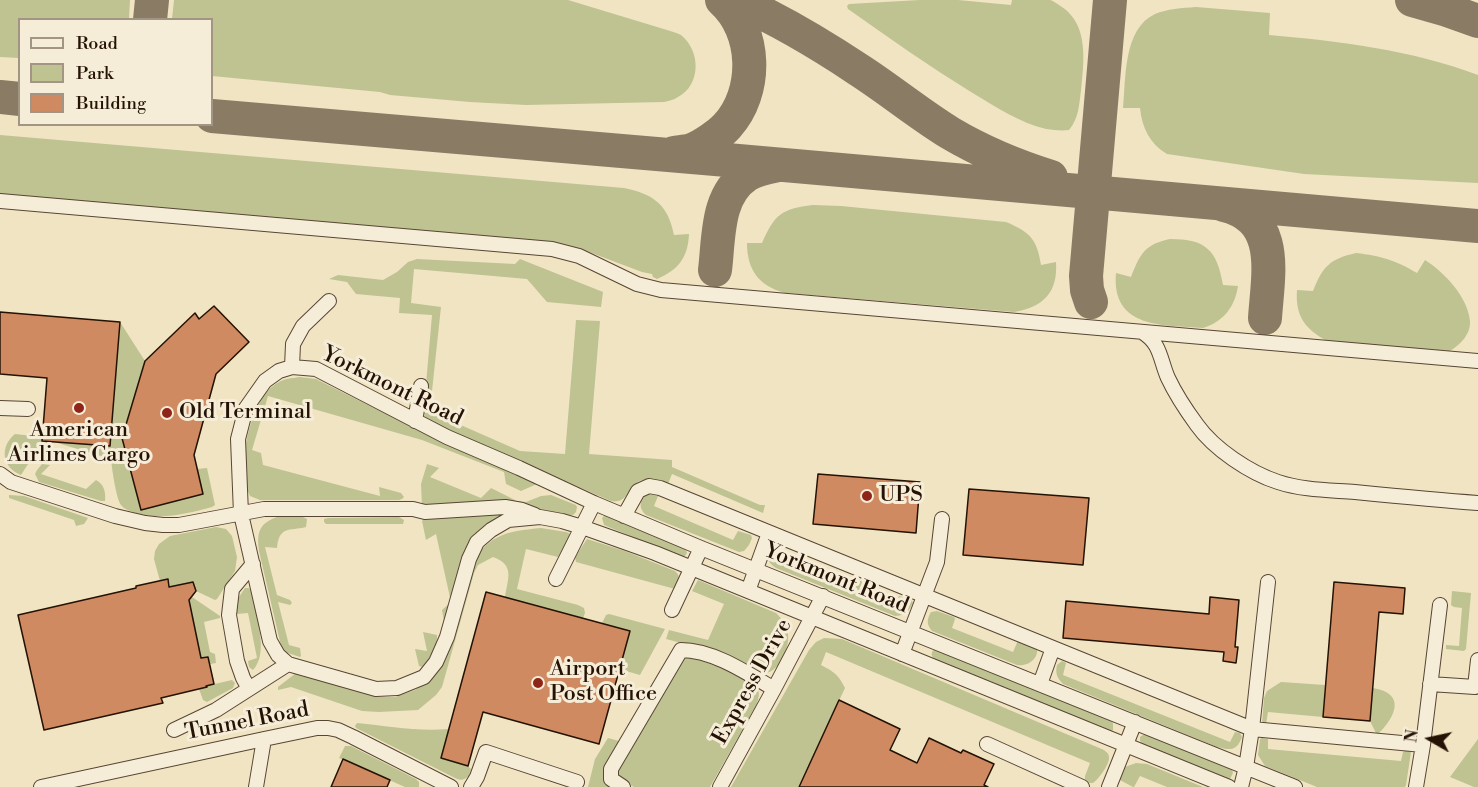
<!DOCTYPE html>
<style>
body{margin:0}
#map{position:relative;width:1478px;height:787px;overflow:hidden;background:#f1e4c3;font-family:"Libre Bodoni",serif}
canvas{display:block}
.legend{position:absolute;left:18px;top:18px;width:195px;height:108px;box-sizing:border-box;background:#f6edd8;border:2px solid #a29583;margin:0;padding:8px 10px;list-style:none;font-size:18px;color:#241204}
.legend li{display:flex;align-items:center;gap:12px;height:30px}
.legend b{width:30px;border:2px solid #a29583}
.north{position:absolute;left:1400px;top:709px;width:60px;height:60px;-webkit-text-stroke:4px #f6edd8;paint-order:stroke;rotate:279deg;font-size:16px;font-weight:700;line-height:24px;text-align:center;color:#241204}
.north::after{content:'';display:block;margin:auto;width:21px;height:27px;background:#241204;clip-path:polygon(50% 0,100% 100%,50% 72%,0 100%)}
</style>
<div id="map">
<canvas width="1478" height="787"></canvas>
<ul class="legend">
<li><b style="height:8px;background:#f6edd8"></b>Road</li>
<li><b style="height:16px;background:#bec391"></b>Park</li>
<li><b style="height:16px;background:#cf8a61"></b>Building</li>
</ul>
<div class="north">N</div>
</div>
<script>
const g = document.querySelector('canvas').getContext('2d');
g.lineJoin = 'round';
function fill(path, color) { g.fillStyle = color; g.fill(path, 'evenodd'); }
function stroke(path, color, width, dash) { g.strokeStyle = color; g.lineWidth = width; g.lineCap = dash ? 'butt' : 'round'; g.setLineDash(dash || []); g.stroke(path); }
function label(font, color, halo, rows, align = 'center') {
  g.font = font + ' "Libre Bodoni",serif'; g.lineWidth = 6; g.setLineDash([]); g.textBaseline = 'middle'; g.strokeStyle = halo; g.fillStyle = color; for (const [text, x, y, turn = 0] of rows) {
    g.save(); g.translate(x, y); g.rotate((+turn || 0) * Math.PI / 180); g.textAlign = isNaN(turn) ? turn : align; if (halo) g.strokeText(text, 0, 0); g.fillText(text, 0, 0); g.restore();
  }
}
const green = new Path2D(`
 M0,0H130L129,19L20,20L19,58L0,57Z
 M174,0H568L667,30C671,31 677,33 681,35C701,51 701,85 678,97C674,100 668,101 664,102L526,105L470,102L390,95L380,92L212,76V20L172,19Z
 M920,0H958L1011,5L1012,0C1022,0 1041,0 1050,0C1054,1 1059,5 1062,7C1089,25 1084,63 1081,90C1079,105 1079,118 1069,130C1061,131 1054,130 1046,129C1020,123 994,106 971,92C929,66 889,38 848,9L847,6L849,4Z
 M1196,7L1270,13L1269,35C1340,41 1411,50 1478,75V183L1304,174L1167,154C1150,144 1142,128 1140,108H1123C1126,78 1123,29 1155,14C1167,9 1182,8 1196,7Z
 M0,135L624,188C654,194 668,205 674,235L689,234C688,258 678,270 657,279L653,277L652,274L642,272L581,249L567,245L505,238L0,194Z
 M813,205L841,206L1006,222C1030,232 1037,239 1041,265L1056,262C1058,293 1043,307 1014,312L785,293C759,286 747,270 747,243H762C775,214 781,209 813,205Z
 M1170,239C1206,239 1217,250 1223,285L1238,286C1235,307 1223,322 1203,328C1164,325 1111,329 1116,273L1131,277C1140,254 1145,244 1170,239Z
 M1356,253C1381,256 1395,260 1417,273L1425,260C1444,272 1468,297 1470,321C1471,334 1460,345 1450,351L1327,341C1305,329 1295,316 1297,290L1313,291C1323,266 1330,259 1356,253Z
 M417,259L515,264L520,259L603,292L601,307L547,302L527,279L414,269L411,303L441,307L432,391L425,396L432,315L399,313L400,298L356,294L347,282L329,279L338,275L383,280L397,272L408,262Z
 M576,320L600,321L589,454L672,460V467L760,505H765L763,513L672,474L668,484C623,466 636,506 611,501L502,454L425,419L424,413L431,412L520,451L565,454Z
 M120,322L145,361L122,438L141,510L202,494L197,469L207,468L215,505L212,507C186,514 159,521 133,512C128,510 124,509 121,505C116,498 112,469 111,459L51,441L110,446Z
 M300,377L316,379L450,446L537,482V484L521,491L506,484L504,472L422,440L268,396L252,450L261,453L263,465L380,496L379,487L401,493L404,497L402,499L399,500H260L250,496C247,489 243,482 243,474C243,446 253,393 281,381C287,378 294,378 300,377Z
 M15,434L42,437V440L47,441L50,452C31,453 31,461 21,475C1,467 0,446 15,434Z
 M42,464L50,465L41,474L86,489L96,480C104,484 106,492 105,501H101L39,482L35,474L37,470Z
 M427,464L439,468L430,477L481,498L491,488L517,501L526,502L541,496L551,495L576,505L577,507L576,512L573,515H569L529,507L422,506L421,484Z
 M651,492L658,494V496L654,506L733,540L738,531L751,535L752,538L749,545L744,551L739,552L646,515C637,507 640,497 651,492Z
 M9,495L24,496L88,518L84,524L76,526L74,520L9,498Z
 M505,513L506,514L487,525L446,622L444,621L442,610L451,602L436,534L426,540L422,521L425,518Z
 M605,515H608L685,547L687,553L685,556L681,557L604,525L602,518Z
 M277,517H303L307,519L306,527C289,531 279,526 277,548L265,547L277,595L290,600L292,603L290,605L278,602L289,645L300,648L301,656L300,657L285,652L281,646L259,551C257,533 258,524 277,517Z
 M399,517L404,520L403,524H326L324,522V519L328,518Z
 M216,527L226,529L232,536L237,557L235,571L217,599L215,600L196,591L193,582L169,587L167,579L160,581L154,559L155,551L159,544L170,536Z
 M541,528L566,532L569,533L570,536L558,557L526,549L517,589L578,605L584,608L585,613L583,618L505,597C508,578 515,565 493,557L478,565L474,573L442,687L436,695L418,710L379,712L362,711L291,687L278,690V687L296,673L378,697H395L415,690L428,681L443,663L474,558C494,533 510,531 541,528Z
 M587,539L625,551L675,571C682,577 678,582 675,589L576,562L575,557Z
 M769,553L831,578L861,581L863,583L860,592L894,606L899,596L911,599L913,603C909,611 905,616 895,616L776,568C770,564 767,561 769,553Z
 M698,580L776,613C781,618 785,622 787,629C792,646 780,673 762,674L712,651L666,639L669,630L708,640L724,604L692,591Z
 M245,588H249L251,591C255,613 270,652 253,670L249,667L248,661L257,658L248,613L237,614V600Z
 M1452,591L1471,593L1466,649L1464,651L1446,649V645L1459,646L1462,608L1454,607L1451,605Z
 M192,597L220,616V618L204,622L210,652L215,654L216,663L210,664L208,657L201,658L189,601Z
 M937,611L954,617L955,619L952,628L1013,652L1019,638L1036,645C1041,657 1029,667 1017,665L932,631C926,624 927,619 931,612Z
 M609,614L665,629L640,675L619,669L630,631L602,623L606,615Z
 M423,632L437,635C438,647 430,658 422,667L419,666L415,649L427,651Z
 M824,638L842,639L1104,750C1107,753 1109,753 1109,758C1109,765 1098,780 1093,783H1088L1085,780V776L1090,763L826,652L821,665C834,672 838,674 845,688L798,787H731L809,650L816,642Z
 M935,649L1110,720L1113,723V730L1110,732L935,660C931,656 930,652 935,649Z
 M686,654C703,660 752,673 758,690C760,695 758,699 757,704L710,787H634L618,778V770Z
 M1062,661L1066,663L1063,675L1230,742L1235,732L1240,733L1242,737C1237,750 1232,751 1217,747L1063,684C1057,678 1055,673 1057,665Z
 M232,680L235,683L233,688L207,702L203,700L199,689L206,687V686Z
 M1281,682L1325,685L1323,717L1268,712L1266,724H1262L1264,698L1267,691Z
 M1373,688C1406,693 1396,717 1378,734L1376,733L1370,721Z
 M357,723C388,726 418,732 449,729L441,758L468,766L471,769L469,776C464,780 461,781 455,778L356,728L355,726Z
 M1143,735H1147L1232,770L1233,773L1230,779H1227L1143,744L1140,741V737Z
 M608,738L619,741C614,750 599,769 606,780C607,783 611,785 613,787H588L595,759Z
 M1262,738L1268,739V749L1401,761L1403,752L1405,750L1411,752L1406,785L1405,787H1317L1265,766L1258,755L1260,739Z
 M1478,739V787H1474L1450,777Z
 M345,746H351L416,779L419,782V787H405L339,758Z
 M1136,763L1147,764L1203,787H1167L1140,776L1134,787H1133L1118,779L1125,767Z`);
const taxiway = new Path2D(`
 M735,0C778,19 820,44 859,70C890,90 919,114 950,133C982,152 1016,166 1051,177
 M1412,0L1447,10L1478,21
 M150,20L152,0
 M0,97L20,99
 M212,116L727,160L1478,226
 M674,153C680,152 686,152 692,150C702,146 720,134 727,126C758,92 757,31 722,0
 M1224,205C1281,219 1268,273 1265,318
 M715,270C719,238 716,195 747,175C756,169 768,167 778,165
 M1091,302L1087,290L1086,276L1110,0`);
const building = new Path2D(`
 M214,306L249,342L216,374L194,455L203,494L141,510L122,438L145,361L195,313L199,319Z
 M0,312L120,322L110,446L42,441L47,378L0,374Z
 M818,474L920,482L916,533L813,524Z
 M969,489L1089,498L1083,565L963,555Z
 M168,579L169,587L193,582L196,591L189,600L201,658L208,657L214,684L206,686L207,687L161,698L163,703L44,730L18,615L136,588V586Z
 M1334,582L1405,588L1403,614L1379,612L1370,721L1323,717Z
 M486,592L630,631L599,744L483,712L468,766L441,758Z
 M1210,597L1239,600L1235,647H1238L1236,663L1223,661L1224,652L1063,638L1066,601L1209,614Z
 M839,700L900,729L890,750L917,763L929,738L961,753L963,750L994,764L984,785L988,787H799Z
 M343,759L390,780L387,787H331Z`);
const minor = new Path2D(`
 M0,201L552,249L579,256L637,284L661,290L1478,361
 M1142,332C1161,343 1160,360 1168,378C1176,395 1186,410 1197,425C1214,449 1250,473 1278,482C1302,490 1330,490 1355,492C1396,496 1437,500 1478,503
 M292,367L293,344L303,326L329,301
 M0,408L28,409
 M415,421L421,386
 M0,474L11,482L115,516L145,523L163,525H179L264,509H413L425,512L505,507L522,510L535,515
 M624,516L638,491L649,486L660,488L1252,729L1423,745L1416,787
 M556,579L594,503
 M748,591L769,533
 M672,610L701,548
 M902,654L937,562L942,519
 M1040,684L1053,648
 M1430,684L1475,687L1478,660
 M249,689L243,678L237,661L229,615L232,589L253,564
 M174,730L216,710L288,664
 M987,744L1082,787
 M1423,745L1440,605
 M41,787L264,739L317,728H328L338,730L353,737L451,787
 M256,787L264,739
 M471,787L477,777L486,752L577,782
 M623,787L611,779V769L681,650C713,650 747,673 774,689
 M720,787L774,689L823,596
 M1109,787L1135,722
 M1229,787L655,553L582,527L562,521L540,517L508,520L491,530L477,542L469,559L447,637L436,662L424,677L397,688L376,689L288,664L278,655L270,641L241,514L238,439L246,408L265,381L279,371L292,367L316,369L447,437L519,468L594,503L701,548L1295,787
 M1241,787L1246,767L1252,729L1268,582`);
const markers = [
 [79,408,6,"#8f2418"],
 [167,413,6,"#8f2418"],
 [867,496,6,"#8f2418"],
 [538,683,6,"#8f2418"]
];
const streetNames = [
 ["Yorkmont Road",392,387,26],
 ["Yorkmont Road",836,579,22],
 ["Express Drive",753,682,-61],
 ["Tunnel Road",247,722,-11]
];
const poiNames = [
 ["Old Terminal",179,413],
 ["American",79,431,"center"],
 ["Airlines Cargo",79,456,"center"],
 ["UPS",879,496],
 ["Airport",550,670],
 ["Post Office",550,695]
];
fill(green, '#bec391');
stroke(taxiway, '#8a7b64', 34);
fill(building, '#cf8a61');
stroke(building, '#241204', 1.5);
stroke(minor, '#574634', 16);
stroke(minor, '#f6edd8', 14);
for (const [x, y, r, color] of markers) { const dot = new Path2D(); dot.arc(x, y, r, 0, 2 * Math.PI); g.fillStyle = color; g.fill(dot); stroke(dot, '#f6edd8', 2); }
label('22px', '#241204', '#f6edd8', streetNames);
label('22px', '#241204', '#f6edd8', poiNames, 'left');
</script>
